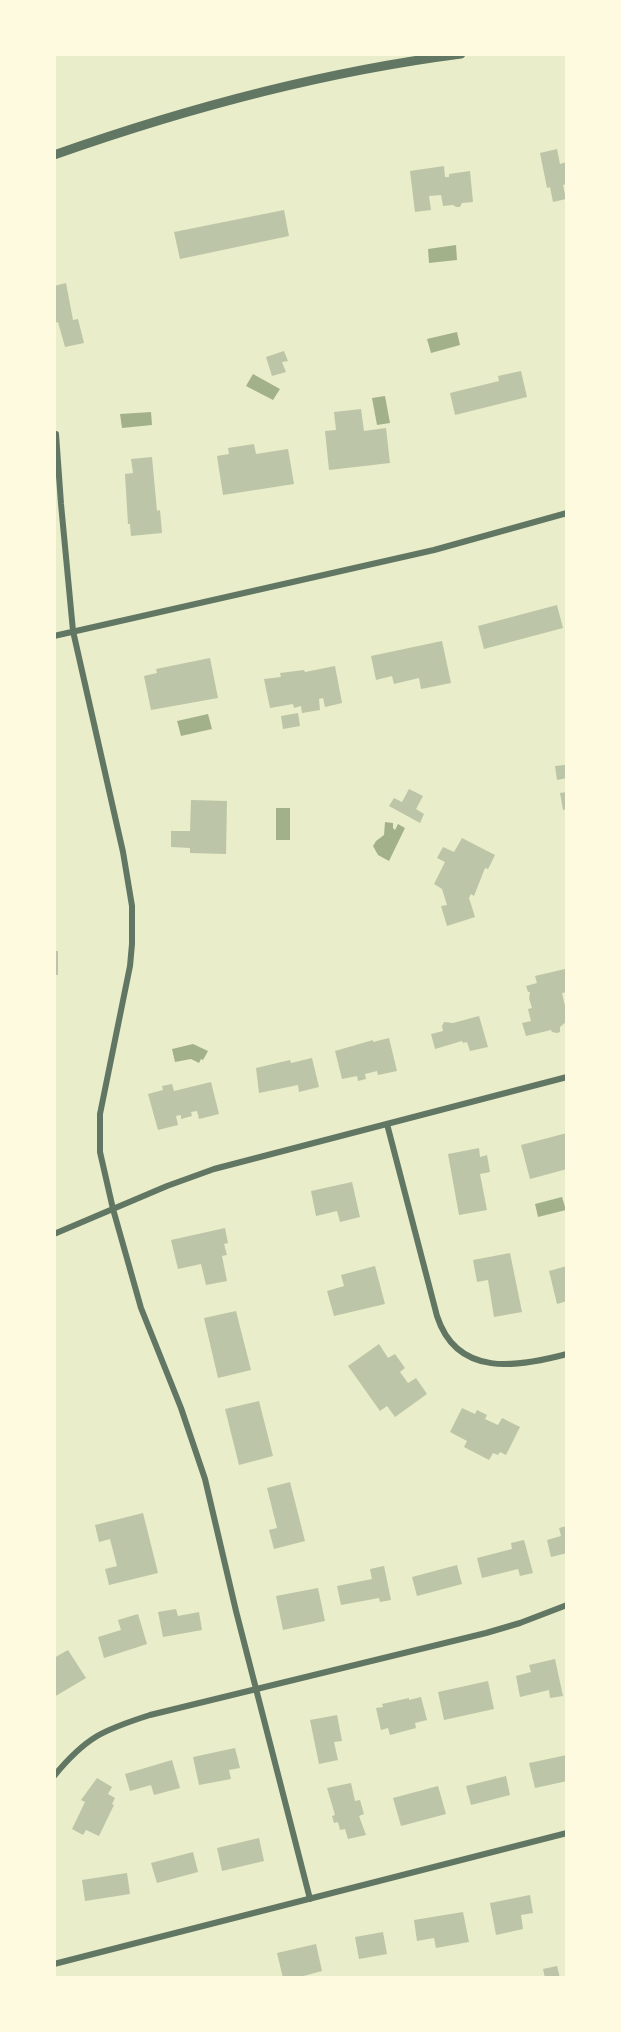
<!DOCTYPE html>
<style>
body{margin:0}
#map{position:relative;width:621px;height:2032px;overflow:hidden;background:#e9edc9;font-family:"Alegreya Sans",sans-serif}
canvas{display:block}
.frame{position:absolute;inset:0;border:56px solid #fefae0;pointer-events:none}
</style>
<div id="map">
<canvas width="621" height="2032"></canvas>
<div class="frame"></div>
</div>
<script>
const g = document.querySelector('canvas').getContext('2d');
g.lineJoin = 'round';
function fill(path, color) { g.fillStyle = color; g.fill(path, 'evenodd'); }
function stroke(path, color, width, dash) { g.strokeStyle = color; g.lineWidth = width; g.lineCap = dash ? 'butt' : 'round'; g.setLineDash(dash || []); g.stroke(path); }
const water = new Path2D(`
 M456,245L457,260L429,263L428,249Z
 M457,332L460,345L431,353L427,339Z
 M253,374L280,389L273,400L246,386Z
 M385,396L390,423L377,425L372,398Z
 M151,412L152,425L122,428L120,414Z
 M208,714L212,729L181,736L177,721Z
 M276,808H290V840H276Z
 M385,822L393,823V828L395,830L398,824L405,828L389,861L378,855L373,846L376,841L384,835Z
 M193,1044L208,1051L203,1060L201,1059L199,1063L191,1059L175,1062L172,1049Z
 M562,1197L566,1210L538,1217L535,1204Z`);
const building = new Path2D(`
 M557,149L560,164L567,162V184L563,185L566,199L553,202L550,187L547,188L540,153Z
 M444,166L445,177H449V174L470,171L473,202L462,203L460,207H456L453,205L443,206L441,195L429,196L431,210L415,212L410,171Z
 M284,210L289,236L180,259L174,232Z
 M66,283L73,320L78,319L84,343L65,347L58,322L54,323V286Z
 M284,351L288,361L282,362L286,372L272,376L266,357Z
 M521,371L527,397L455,415L450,393L499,381L498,376Z
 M361,409L364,431L386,428L390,463L329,470L325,431L336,430L334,412Z
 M254,444L256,454L288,449L294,484L223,495L217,456L229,454L228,448Z
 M152,457L157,511L160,510L162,533L131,536L130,524H128L125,474L133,473L131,459Z
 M557,605L563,628L484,649L478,626Z
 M442,641L451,683L421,689L419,678L394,684L392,676L376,680L371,656Z
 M210,658L218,698L151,710L144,676L157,673L156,669Z
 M335,666L342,703L325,707L323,698L319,699L320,710L302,713L301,706L294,708L293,704L270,708L264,679L281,677L280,673L304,670L305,672Z
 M298,713L300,726L283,729L281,716Z
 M565,765L567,778L557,780L555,766Z
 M409,789L423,796L416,809L424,814L420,823L389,806L394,798L402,802Z
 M567,792V809L563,810L560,793Z
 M191,800L227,801L226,854L190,853V848L171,847V831H190Z
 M462,838L495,855L488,869L485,868L474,896L471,894L469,898L475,917L447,926L441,906L447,905L442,889L434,884L445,862L437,858L443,847L454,852Z
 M54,951H58V975H54Z
 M565,969L567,992L562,993L565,1006L567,1005V1021L560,1027V1032L557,1033L552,1032L551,1030L526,1036L522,1023L531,1021L528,1009L532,1008L529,998L530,992H528L526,986L537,983L535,976Z
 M479,1016L488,1047L470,1051L467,1042L463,1043L462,1041L435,1049L431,1034L443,1031L442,1026L444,1022L453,1023Z
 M389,1038L397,1071L378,1075L377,1071L365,1074L366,1079L358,1081L357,1076L342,1079L335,1051L373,1040V1042Z
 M312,1058L319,1087L299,1092L298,1085L259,1093L256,1068L290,1060L291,1063Z
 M211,1082L219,1114L199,1119L197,1111L191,1112L192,1116L181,1119V1115L176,1116L178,1125L158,1130L148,1094L163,1090L162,1086L172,1084L174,1091Z
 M567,1133V1169L530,1179L521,1145Z
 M479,1148L480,1157L487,1155L490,1172L480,1174L487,1210L459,1215L448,1154Z
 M352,1182L360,1217L340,1222L337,1211L316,1216L311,1191Z
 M225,1228L228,1243L224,1244L227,1255L222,1256L227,1281L206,1285L201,1264L178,1269L171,1240Z
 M510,1253L522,1312L494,1317L488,1280L477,1282L473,1260Z
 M375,1266L385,1304L334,1316L327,1291L344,1286L341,1275Z
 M567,1266V1301L557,1304L549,1271Z
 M236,1311L251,1370L218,1378L204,1318Z
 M379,1344L388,1358L395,1354L405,1368L400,1372L408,1383L416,1378L427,1394L395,1417L387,1406L380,1411L348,1366Z
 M259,1401L273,1456L239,1465L225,1409Z
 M462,1408L475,1414L477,1410L487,1415L485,1419L498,1425L502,1418L520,1427L506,1455L500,1452L498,1455L493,1453L489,1460L464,1447L467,1441L450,1432Z
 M290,1482L305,1541L274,1549L269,1530L277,1528L267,1488Z
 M143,1513L158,1573L109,1585L105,1569L117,1566L110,1539L99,1542L95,1525Z
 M567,1526V1553L551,1557L547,1540L561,1536L559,1528Z
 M524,1540L533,1573L520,1576L518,1569L482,1578L477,1558L512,1549L511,1543Z
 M457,1565L462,1584L417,1596L412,1577Z
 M384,1566L391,1600L380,1602L379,1598L341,1605L337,1586L372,1579L370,1569Z
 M318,1588L325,1621L283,1630L276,1596Z
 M176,1609L178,1616L199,1612L202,1630L163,1637L158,1612Z
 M138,1614L147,1644L104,1658L98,1637L121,1630L118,1620Z
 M68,1650L86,1678L54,1697V1658Z
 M555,1659L563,1696L550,1698L549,1690L520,1697L516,1676L531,1672L529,1665Z
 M488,1681L494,1709L444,1720L438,1692Z
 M421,1697L427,1720L415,1723L416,1728L390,1735L388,1728L381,1730L376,1708L383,1707L382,1704L409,1698V1700Z
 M337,1715L342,1741L334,1742L338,1760L319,1764L310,1720Z
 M235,1748L240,1768L229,1770L231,1779L199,1785L193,1757Z
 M567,1755V1781L535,1788L529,1763Z
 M172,1760L180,1788L154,1795L151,1785L130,1791L125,1774Z
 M506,1776L510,1795L471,1805L466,1786Z
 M97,1778L112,1787L108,1794L115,1798L112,1804L114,1805L99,1836L86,1830L83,1835L72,1829L85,1802L81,1800Z
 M351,1783L355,1801L360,1800L364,1814L359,1816L366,1835L348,1839L345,1829L340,1830L338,1822L334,1823L332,1816L335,1815L327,1788Z
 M438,1786L446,1814L401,1826L393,1798Z
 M259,1838L264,1861L222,1871L217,1848Z
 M193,1852L198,1872L157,1883L151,1863Z
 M127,1873L130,1894L85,1901L82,1880Z
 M530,1895L533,1913L521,1915L523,1929L496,1935L490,1903Z
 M463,1912L469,1942L436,1948L434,1938L417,1941L414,1920Z
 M383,1932L387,1954L359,1959L355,1937Z
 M316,1944L322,1971L296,1978H283L277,1953Z
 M557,1966L560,1978H545L543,1969Z`);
const minor = new Path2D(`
 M56,434L61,504L73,631L123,852L132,906V944L130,966L100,1114V1152L113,1209L141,1308L181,1408L205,1479L236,1611L310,1899
 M54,636L434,550L567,513
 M387,1124L437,1316C457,1378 518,1367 567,1354
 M54,1234L167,1186L214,1169L567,1077
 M54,1776C86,1737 103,1730 150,1715L486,1633L520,1623L567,1605
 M54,1964L567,1833`);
const tertiary = new Path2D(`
 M54,155C187,108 321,72 461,54`);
fill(water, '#a3b18a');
fill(building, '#bcc5a7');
stroke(minor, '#617663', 6);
stroke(tertiary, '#617663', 9);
</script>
